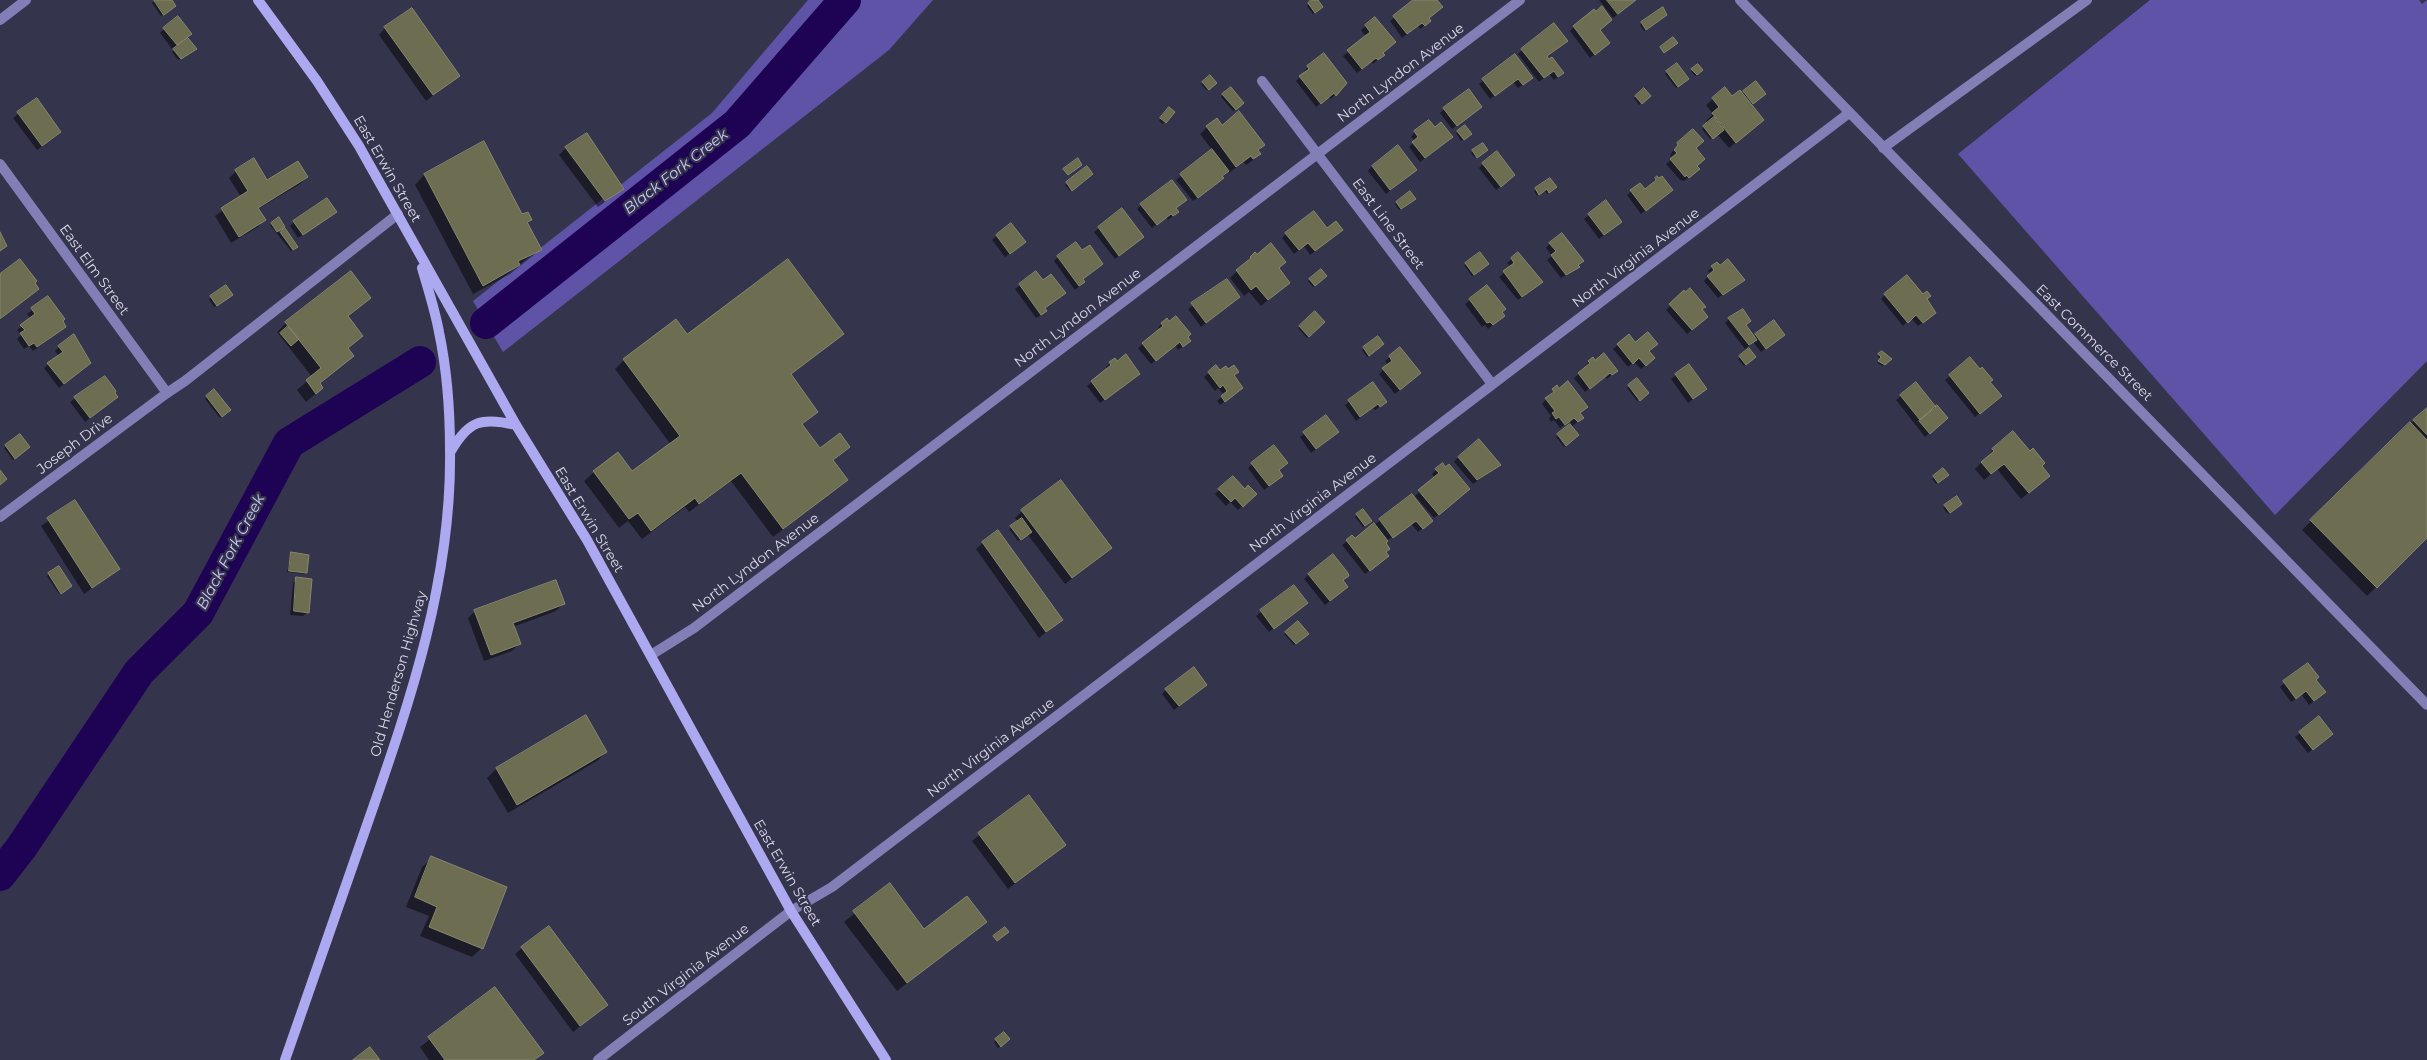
<!DOCTYPE html>
<style>
body{margin:0}
canvas{display:block;background:#35344d}
</style>
<canvas width="2427" height="1060"></canvas>
<script>
const g = document.querySelector('canvas').getContext('2d');
g.lineJoin = 'round';
function fill(path, color) { g.fillStyle = color; g.fill(path, 'evenodd'); }
function stroke(path, color, width, dash) { g.strokeStyle = color; g.lineWidth = width; g.lineCap = dash ? 'butt' : 'round'; g.setLineDash(dash || []); g.stroke(path); }
function label(font, color, halo, rows, align = 'center') {
  g.font = font + ' Montserrat,sans-serif'; g.lineWidth = 4.5; g.setLineDash([]); g.textBaseline = 'middle'; g.strokeStyle = halo; g.fillStyle = color; for (const [text, x, y, turn = 0] of rows) {
    g.save(); g.translate(x, y); g.rotate((+turn || 0) * Math.PI / 180); g.textAlign = isNaN(turn) ? turn : align; if (halo) g.strokeText(text, 0, 0); g.fillText(text, 0, 0); g.restore();
  }
}
const forest = new Path2D(`
 M808,0H933L889,50L503,352L473,301L712,113Z
 M2150,0H2419L2422,4L2427,0V361L2275,515L1958,154Z`);
const shadow = new Path2D(`
 M156,0H170L173,8L161,16L152,3Z
 M1314,0H1317L1320,8L1313,14L1307,6Z
 M1415,0H1436L1425,25L1420,29L1418,26L1402,38L1390,21Z
 M1599,0H1635L1613,18Z
 M1664,17L1644,31L1640,25L1642,23Z
 M1375,19L1383,55L1373,64L1371,61L1357,73L1343,56L1366,37L1361,30Z
 M1574,27L1599,31L1604,47L1590,58L1570,31Z
 M385,28L458,76L426,101L379,35Z
 M164,29L186,38L172,49L160,33Z
 M1562,45L1546,57L1558,77L1554,80L1549,74L1539,82L1518,54L1522,50Z
 M174,50H193L178,60L172,52Z
 M1514,56L1527,82L1518,88L1513,82L1490,99L1479,84Z
 M1677,64L1686,80L1676,88L1665,74Z
 M1698,65L1701,70L1695,76L1691,71Z
 M1308,67L1346,83L1331,99L1329,97L1316,107L1296,81L1305,73L1304,71Z
 M1209,76L1215,82L1206,90L1201,84Z
 M1230,88L1243,103L1233,111L1221,97Z
 M1644,90L1649,96L1639,105L1634,98Z
 M1744,92L1762,96L1751,105L1756,126L1729,148L1717,134L1710,139L1702,129L1708,123L1706,121L1713,114L1706,105L1713,99L1732,98Z
 M36,99L56,136L37,150L13,118Z
 M1169,109L1174,113L1163,124L1159,121Z
 M1444,109L1476,111L1452,129L1440,113Z
 M1222,126L1263,145L1253,160L1246,165L1244,162L1229,173L1227,170L1218,182L1193,201L1176,180L1213,151L1200,134L1207,127Z
 M1415,132L1447,141L1420,162L1409,147L1415,141L1411,137Z
 M1458,132L1468,136L1461,141L1456,133Z
 M483,143L522,215L530,220L526,224L540,250L510,274L473,294L415,185L424,175Z
 M1483,144L1485,151L1475,158L1471,153Z
 M1678,144L1695,148L1694,173L1684,181L1680,180L1666,164L1673,158L1670,155Z
 M566,148L622,189L598,207L559,155Z
 M1483,164L1510,179L1496,190L1479,168Z
 M1372,166L1411,174L1386,194L1368,171Z
 M1086,168L1090,176L1070,191L1065,185Z
 M236,171L267,181L307,177L300,184L258,209L264,220L258,227L231,243L215,216L241,197L229,178Z
 M1661,177L1667,194L1641,214L1627,195L1639,184L1644,191L1655,179Z
 M1550,179L1554,189L1547,194L1544,190L1537,196L1534,191Z
 M1186,200L1175,209L1177,212L1173,216L1168,220L1166,217L1152,228L1137,209L1141,205Z
 M1412,200L1399,210L1395,204L1396,202Z
 M1122,210L1143,237L1115,259L1094,232Z
 M335,212L298,238L290,226L294,222Z
 M1589,215L1616,226L1599,239L1584,219Z
 M279,219L297,246L291,251L270,225Z
 M1327,230L1337,234L1310,255L1304,246L1294,254L1282,238L1286,234Z
 M997,236L1020,246L1005,257L992,240Z
 M1550,243L1578,267L1561,278L1547,260L1552,256L1546,248Z
 M1255,254L1278,269L1288,283L1261,306L1249,292L1244,296L1230,278Z
 M1058,257L1084,282L1075,290L1054,261Z
 M1512,259L1537,286L1518,300L1499,277L1511,267L1507,263Z
 M1466,264L1485,266L1472,276L1464,265Z
 M1712,267L1739,284L1718,298L1704,281L1710,274L1708,271Z
 M1321,271L1325,276L1313,287L1308,281Z
 M1036,272L1041,315L1036,318L1015,289Z
 M0,275L33,283L38,289L0,320Z
 M1226,281L1234,301L1201,327L1188,309Z
 M226,287L230,296L214,307L209,299Z
 M1487,287L1501,312L1499,320L1488,329L1485,325L1482,327L1465,304Z
 M1684,292L1701,310L1702,321L1687,334L1666,310Z
 M1885,295L1926,299L1930,317L1918,326L1911,318L1903,326L1881,299Z
 M48,298L60,331L33,351L29,346L24,349L17,339L21,335L17,330L31,319L27,314Z
 M370,298L347,318L361,336L347,349L353,356L319,384L322,388L306,402L297,390L312,377L277,332L286,323Z
 M1315,313L1323,322L1307,338L1298,328Z
 M1729,319L1745,326L1753,337L1774,322L1779,339L1761,352L1753,342L1745,349L1725,323Z
 M1162,323L1185,345L1178,350L1175,345L1151,364L1138,348L1160,330L1158,328Z
 M842,334L790,375L817,411L802,425L820,450L848,447L833,461L847,480L773,537L731,481L689,512L685,507L642,539L628,521L619,528L584,481L594,472L632,473L671,445L615,369L624,360L686,336Z
 M1629,336L1635,344L1648,352L1649,363L1641,369L1634,362L1628,367L1613,349Z
 M1377,337L1383,344L1367,357L1362,350Z
 M59,347L90,363L59,388L44,368L59,356L55,351Z
 M1399,349L1415,377L1395,394L1379,374L1388,365L1385,361Z
 M1749,350L1754,357L1744,366L1738,359Z
 M1882,352L1890,359L1883,366L1877,363L1881,360L1878,357Z
 M1970,359L1991,380L1989,382L1996,400L1975,417L1945,380Z
 M1589,362L1616,371L1607,379L1605,376L1585,392L1574,378L1586,368L1585,366Z
 M1110,363H1117L1134,378L1100,403L1087,386L1107,370L1106,367Z
 M1688,366L1701,393L1688,403L1671,379Z
 M1216,367L1220,372L1228,371L1232,376L1237,392L1220,405L1217,401L1224,395L1218,388L1215,391L1204,377Z
 M105,378L116,397L85,422L70,402Z
 M1637,380L1646,395L1637,401L1627,388Z
 M1916,383L1946,418L1925,437L1896,400Z
 M1372,384L1381,406L1375,410L1373,408L1356,421L1345,405Z
 M1557,387L1582,418L1571,427L1578,435L1564,447L1556,437L1572,424L1569,421L1560,428L1554,420L1551,422L1549,418L1551,416L1542,404Z
 M214,391L229,410L220,418L205,399Z
 M2427,409V537L2367,596L2302,530L2410,424Z
 M1326,417L1333,436L1311,453L1300,437Z
 M2013,433L2040,466L2042,482L2021,499L1997,469L1984,480L1975,469L1993,450Z
 M20,436L27,449L13,460L4,448Z
 M1273,447L1278,471L1277,480L1264,490L1248,468Z
 M1458,457L1499,465L1473,484L1454,462Z
 M1436,470L1464,493L1434,518L1415,496L1435,478L1432,474Z
 M1943,470L1947,475L1936,484L1932,479Z
 M1233,478L1245,490L1255,494L1238,510L1230,502L1226,506L1215,494Z
 M1060,482L1104,554L1065,584L1028,535L1018,541L1009,529L1018,522L1015,518L1022,511Z
 M1411,496L1427,525L1418,532L1411,524L1388,540L1385,544L1383,560L1365,574L1342,545L1352,537L1355,540Z
 M75,502L118,569L84,594L41,526Z
 M1959,505L1948,514L1943,508L1945,506Z
 M1357,515L1369,523L1363,527L1355,517Z
 M983,543L1061,620L1039,638L976,549Z
 M291,554L306,572L304,574L287,572Z
 M49,574L69,588L59,594L47,576Z
 M1309,574L1342,581V591L1325,605L1304,579Z
 M297,579L308,612L303,616L290,615L293,583Z
 M1293,586L1302,607L1269,632L1256,616Z
 M563,604L556,611L513,627L519,644L512,651L484,661L468,618L475,611Z
 M1298,623L1307,634L1294,645L1284,634Z
 M2308,664L2315,680L2324,692L2309,705L2302,695L2291,702L2280,687Z
 M1201,689L1174,710L1162,694L1166,690Z
 M585,717L606,752L597,761L508,813L487,778L496,769Z
 M2300,733L2327,738L2308,753L2295,737Z
 M1028,797L1065,845L1008,889L972,841Z
 M432,858L482,948L472,957L420,936L429,916L406,907L422,867Z
 M890,885L924,930L985,922L897,991L844,922Z
 M522,948L606,1005L573,1032L515,954Z
 M494,989L542,1053L535,1060H429L420,1047Z
 M1004,1033L1009,1039L998,1048L994,1042Z`);
const river = new Path2D(`
 M486,323L737,124L845,0
 M0,875L21,848L139,672L198,613L289,443L420,362`);
const building = new Path2D(`
 M154,0H172L176,6L164,15Z
 M1311,0H1318L1323,7L1315,13L1308,3Z
 M1413,0H1437L1443,7L1429,18L1431,21L1425,26L1422,23L1407,34L1393,16Z
 M1607,0H1636L1618,14Z
 M1602,6L1612,20L1600,30L1610,43L1595,55L1573,26L1594,9L1596,11Z
 M1663,7L1667,15L1646,30L1641,22Z
 M412,8L460,76L433,95L384,27Z
 M178,16L192,34L177,45L163,28Z
 M1375,17L1396,42L1383,53L1385,55L1378,60L1376,58L1362,69L1347,50L1370,32L1365,25Z
 M1554,23L1568,41L1547,56L1549,59L1552,57L1564,73L1558,77L1554,71L1544,78L1521,49Z
 M1673,37L1678,43L1664,53L1660,47Z
 M188,38L197,49L181,59L173,49Z
 M1324,53L1347,83L1336,96L1334,93L1321,104L1299,76L1309,69L1307,66Z
 M1515,54L1533,78L1523,85L1518,79L1495,96L1482,79Z
 M1677,63L1689,79L1678,87L1666,71Z
 M1698,64L1703,70L1697,75L1691,69Z
 M1210,75L1217,83L1209,90L1202,82Z
 M1756,81L1766,94L1753,104L1743,91Z
 M1231,87L1244,103L1236,110L1222,94Z
 M1725,87L1732,96L1740,90L1764,120L1736,143L1712,113L1719,107L1712,98Z
 M1644,88L1651,96L1642,104L1635,96Z
 M1469,89L1482,107L1457,126L1443,108Z
 M37,98L61,132L42,146L17,112Z
 M1169,107L1175,112L1166,123L1160,118Z
 M1239,111L1265,145L1258,150L1261,154L1253,159L1251,156L1236,167L1206,126L1217,118L1222,125Z
 M1714,117L1724,130L1713,139L1703,126Z
 M1429,120L1435,127L1441,122L1453,137L1425,158L1412,142L1418,137L1414,131Z
 M1465,125L1472,134L1464,140L1457,131Z
 M1693,129L1704,141L1696,148L1705,159L1697,166L1700,169L1689,178L1686,175L1685,177L1670,159L1677,153L1674,150L1678,145L1677,143Z
 M587,133L624,189L605,201L565,147Z
 M484,141L522,214L528,212L532,220L527,222L542,250L518,261L520,265L483,286L424,174Z
 M1483,143L1488,150L1477,158L1472,150Z
 M1398,145L1417,170L1390,190L1372,166Z
 M1212,149L1229,171L1222,176L1224,178L1198,198L1180,174Z
 M1497,151L1515,175L1501,187L1482,163Z
 M254,158L267,180L298,161L308,177L258,208L266,220L239,237L221,208L248,191L235,170Z
 M1078,158L1082,165L1068,175L1063,169Z
 M1087,166L1093,174L1072,191L1066,182Z
 M1657,176L1659,178L1662,176L1673,190L1646,211L1630,190L1640,183L1645,189L1656,180L1655,178Z
 M1550,178L1557,187L1549,193L1547,189L1539,195L1535,188Z
 M1172,180L1187,200L1176,208L1179,212L1173,216L1171,214L1157,225L1140,204Z
 M1410,191L1416,199L1401,209L1396,202Z
 M327,198L337,212L303,235L293,221Z
 M1606,200L1622,222L1604,235L1588,214Z
 M1122,208L1144,237L1119,256L1098,227Z
 M1314,211L1327,228L1336,221L1343,230L1315,251L1308,243L1299,250L1285,233Z
 M279,217L285,227L277,232L271,223Z
 M1011,223L1026,242L1010,254L996,235Z
 M285,228L298,247L293,250L280,232Z
 M0,232L7,246L0,251Z
 M1562,233L1584,261L1578,265L1580,267L1566,275L1551,255L1556,251L1549,243Z
 M1076,242L1082,250L1090,245L1103,264L1083,279L1085,282L1079,286L1057,256Z
 M1271,243L1286,262L1279,268L1290,283L1268,300L1256,286L1251,290L1236,270L1251,258L1250,257L1255,252L1257,254Z
 M1480,252L1489,264L1474,275L1465,263Z
 M1518,252L1543,282L1522,297L1503,271L1514,263L1511,258Z
 M20,259L37,281L35,283L39,289L0,319V274Z
 M788,259L844,334L791,374L818,412L802,424L820,448L840,433L850,447L833,460L848,480L783,529L741,473L699,504L695,498L651,531L638,513L629,519L593,471L618,452L632,471L680,436L623,359L676,319L687,334Z
 M1728,259L1745,280L1723,295L1707,276L1714,270L1711,266L1717,262L1720,265Z
 M1321,269L1327,276L1315,286L1309,279Z
 M351,271L371,298L348,316L363,336L348,348L354,356L320,383L323,388L316,394L306,380L321,368L285,322Z
 M1036,271L1043,280L1051,274L1066,293L1045,308L1047,311L1041,315L1019,284Z
 M1907,275L1923,294L1927,291L1931,296L1927,299L1936,313L1923,323L1916,315L1908,323L1884,294Z
 M1227,279L1240,297L1206,323L1191,303Z
 M226,285L233,295L217,306L210,296Z
 M1487,285L1506,309L1502,312L1505,316L1493,325L1490,322L1487,323L1469,299Z
 M1690,288L1706,307L1702,309L1708,317L1692,330L1669,304L1684,290L1685,292Z
 M48,296L65,319L63,321L66,327L37,347L34,343L29,346L20,333L25,330L20,325L35,314L31,308Z
 M1743,309L1751,321L1746,325L1757,340L1749,345L1728,318Z
 M1315,311L1325,322L1309,337L1299,326Z
 M1176,316L1191,334L1188,337L1191,341L1183,347L1180,342L1156,361L1142,343L1163,326L1161,323L1167,318L1169,321Z
 M1774,320L1785,335L1766,349L1755,334Z
 M288,326L299,339L291,346L280,333Z
 M1648,332L1658,344L1649,351L1655,358L1646,366L1639,358L1633,364L1617,344L1629,334L1635,342Z
 M74,334L91,363L64,384L47,363L63,352L58,346Z
 M1378,336L1384,344L1369,356L1363,347Z
 M1400,347L1421,373L1400,390L1382,368L1392,361L1389,356Z
 M1749,348L1756,357L1746,365L1739,356Z
 M1882,351L1892,359L1885,365L1878,361L1881,357L1878,354Z
 M1604,353L1618,371L1612,375L1610,373L1590,389L1578,373L1590,363L1588,361L1593,357L1595,360Z
 M1126,354L1140,374L1105,400L1091,381L1111,365L1109,362L1115,358L1117,361Z
 M1970,357L1980,369L1982,367L1993,380L1990,382L2002,396L1980,414L1949,375Z
 M1689,364L1707,389L1693,399L1675,374Z
 M1216,365L1220,370L1226,366L1228,369L1234,365L1239,372L1234,375L1243,388L1225,402L1221,396L1227,391L1223,385L1220,388L1208,372Z
 M105,376L116,391L115,393L118,397L90,418L74,397Z
 M1637,378L1649,393L1640,401L1628,385Z
 M1568,381L1588,407L1580,413L1584,418L1578,422L1574,418L1565,425L1559,417L1556,419L1552,413L1555,411L1545,398L1554,392L1552,389L1557,385L1559,388Z
 M1373,382L1387,402L1380,407L1378,404L1360,417L1348,400Z
 M1916,382L1936,407L1920,420L1900,395Z
 M214,389L231,410L222,417L206,396Z
 M1937,405L1948,418L1930,434L1919,421Z
 M2427,408V435L2413,420Z
 M1326,415L1339,432L1316,449L1303,432Z
 M2410,422L2427,440V538L2377,588L2310,520Z
 M1570,424L1579,435L1566,446L1557,434Z
 M2013,431L2030,451L2033,448L2045,463L2042,466L2050,476L2029,493L2004,464L1991,474L1981,462L1994,451L1992,449Z
 M20,434L30,447L15,459L5,445Z
 M1479,439L1501,465L1477,480L1458,457Z
 M1274,445L1288,463L1279,470L1283,476L1269,486L1251,463Z
 M1443,463L1445,467L1449,464L1470,489L1439,515L1418,490L1439,473L1435,469Z
 M1943,468L1949,475L1938,483L1933,476Z
 M0,470L7,479L0,485Z
 M1233,476L1245,489L1248,485L1257,494L1243,507L1235,498L1231,502L1218,489Z
 M1061,480L1112,548L1072,578L1021,510Z
 M1412,494L1433,521L1423,529L1416,521L1393,538L1379,519Z
 M1957,496L1962,504L1950,513L1944,505Z
 M75,500L120,569L92,588L47,518Z
 M1363,509L1372,521L1365,526L1356,514Z
 M1022,518L1032,532L1021,540L1010,526Z
 M1374,523L1388,541L1386,543L1390,549L1386,552L1389,556L1370,571L1346,540L1352,535L1355,538Z
 M998,530L1063,620L1046,632L982,542Z
 M291,552L309,555L307,573L289,571Z
 M1333,554L1348,573L1349,576L1343,580L1348,587L1330,601L1308,574Z
 M59,566L72,586L61,594L48,573Z
 M296,577L312,579L309,613L294,611Z
 M556,580L565,604L513,623L521,644L491,655L474,610Z
 M1294,585L1308,603L1274,629L1260,610Z
 M1298,621L1309,634L1296,644L1285,632Z
 M2308,663L2319,677L2316,680L2326,692L2314,701L2306,691L2296,699L2283,681Z
 M1194,667L1207,685L1179,706L1165,689Z
 M586,715L607,752L517,805L496,768Z
 M2319,716L2333,734L2313,750L2299,732Z
 M1029,795L1066,845L1015,883L978,833Z
 M431,856L507,887L483,949L429,927L437,907L415,897Z
 M890,883L924,929L967,896L987,922L907,983L853,911Z
 M549,926L608,1005L580,1026L521,947Z
 M1005,927L1009,932L997,941L993,936Z
 M495,987L544,1053L534,1060H445L428,1037Z
 M1004,1032L1010,1039L1001,1047L995,1039Z
 M370,1047L380,1060H353Z`);
const service = new Path2D(`
 M1883,148L2087,0
 M167,393L185,381L398,214`);
const minor = new Path2D(`
 M1262,81L1492,384
 M0,164L167,393L0,517
 M651,655L694,628L1520,0
 M598,1060L791,911L832,887L1849,113`);
const tertiary = new Path2D(`
 M1740,0L2427,705
 M0,20L26,0`);
const secondary = new Path2D(`
 M258,0L317,81L359,146L516,425L587,540L791,911L886,1060
 M451,451C469,420 482,417 516,425
 M285,1060C313,979 341,899 369,819C411,699 452,578 450,450C450,411 447,370 439,332C435,310 428,289 422,268`);
const streetNames = [
 ["North Lyndon Avenue",1401,73,-37],
 ["East Erwin Street",387,169,60],
 ["East Line Street",1388,224,53],
 ["North Virginia Avenue",1636,258,-37],
 ["East Elm Street",94,270,54],
 ["North Lyndon Avenue",1078,318,-37],
 ["East Commerce Street",2094,343,45],
 ["Joseph Drive",75,444,-37],
 ["North Virginia Avenue",1313,503,-37],
 ["East Erwin Street",589,520,59],
 ["North Lyndon Avenue",756,563,-37],
 ["Old Henderson Highway",399,674,-74],
 ["North Virginia Avenue",991,748,-37],
 ["East Erwin Street",787,873,60],
 ["South Virginia Avenue",686,975,-38]
];
const waterNames = [
 ["Black Fork Creek",676,172,-38],
 ["Black Fork Creek",231,552,-62]
];
fill(forest, '#5e53a7');
fill(shadow, '#0007');
stroke(river, '#1e0355', 32);
fill(building, '#6d6d51');
stroke(building, '#86876a', 1);
stroke(service, '#827fb7', 10);
stroke(minor, '#827fb7', 10);
stroke(tertiary, '#827fb7', 10);
stroke(secondary, '#ada9f1', 10);
label('14px', '#d8d8e8', '#35344d', streetNames);
label('italic 15px', '#cac8f6', '#35344d', waterNames);
</script>
